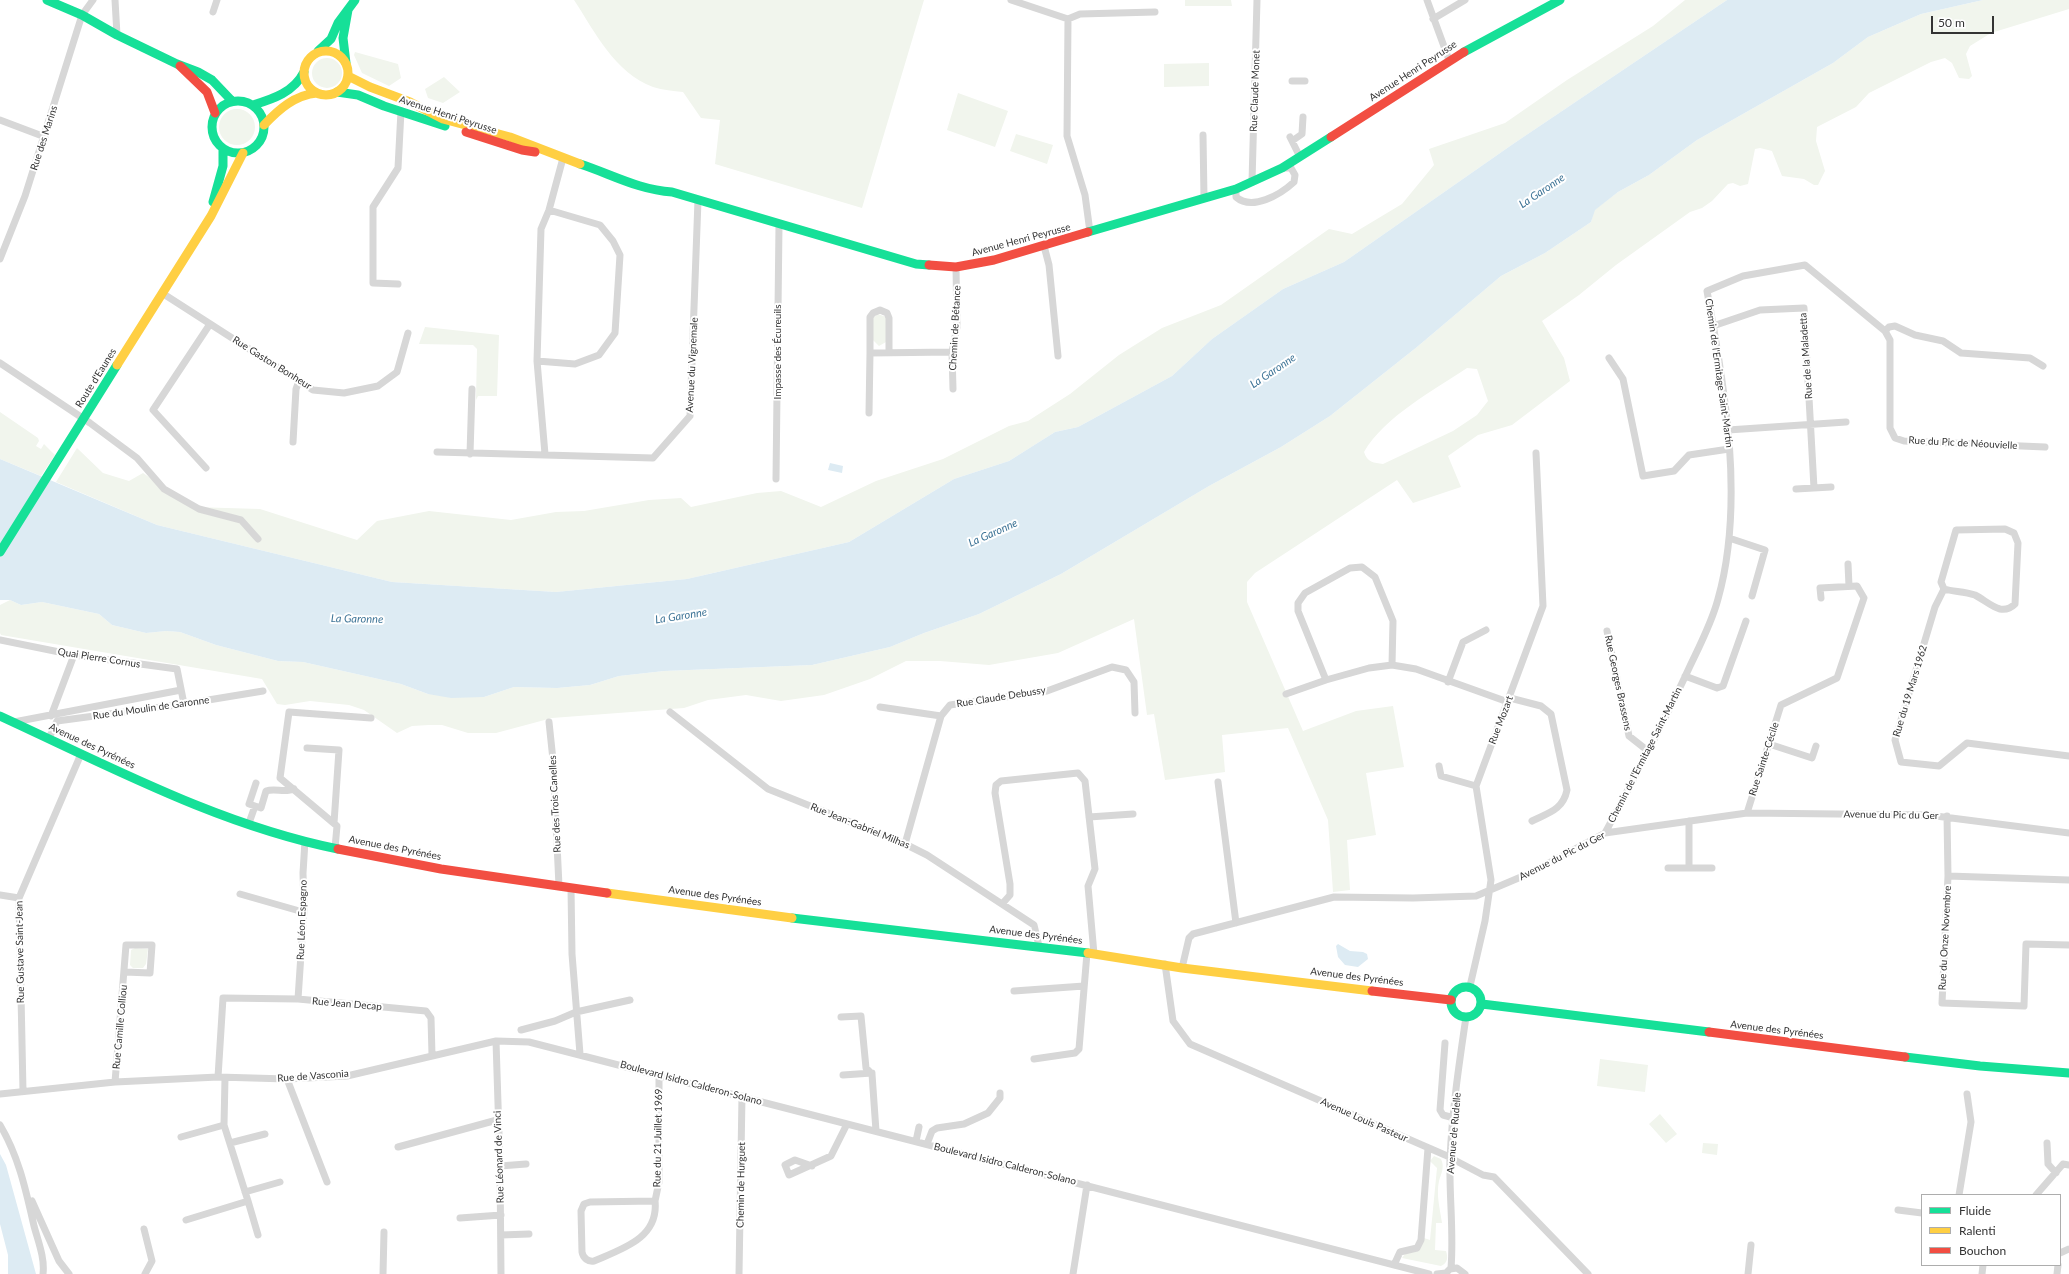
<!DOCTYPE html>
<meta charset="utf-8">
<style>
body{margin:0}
#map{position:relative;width:2069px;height:1274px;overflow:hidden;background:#fff;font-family:Lato,sans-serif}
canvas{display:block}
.legend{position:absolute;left:1921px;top:1194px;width:140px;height:72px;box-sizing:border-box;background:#fff;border:1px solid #adadad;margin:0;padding:5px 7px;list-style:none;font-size:12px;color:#333}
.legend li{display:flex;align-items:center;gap:8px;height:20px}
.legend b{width:20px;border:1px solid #adadad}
.scale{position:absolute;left:1931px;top:16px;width:63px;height:18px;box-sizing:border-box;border:2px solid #333;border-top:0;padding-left:5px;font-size:12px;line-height:14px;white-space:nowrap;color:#333;-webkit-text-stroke:3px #fff;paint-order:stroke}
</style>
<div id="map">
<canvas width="2069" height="1274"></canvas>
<ul class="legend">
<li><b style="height:5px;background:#16e098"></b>Fluide</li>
<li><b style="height:5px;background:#ffcf43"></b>Ralenti</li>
<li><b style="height:5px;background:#f24e42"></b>Bouchon</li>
</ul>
<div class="scale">50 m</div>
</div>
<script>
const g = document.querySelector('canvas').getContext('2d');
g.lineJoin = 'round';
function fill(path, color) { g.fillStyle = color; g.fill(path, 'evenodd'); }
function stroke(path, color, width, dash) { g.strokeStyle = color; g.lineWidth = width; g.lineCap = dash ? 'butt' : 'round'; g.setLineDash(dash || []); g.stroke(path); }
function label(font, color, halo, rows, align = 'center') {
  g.font = font + ' Lato,sans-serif'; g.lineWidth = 4; g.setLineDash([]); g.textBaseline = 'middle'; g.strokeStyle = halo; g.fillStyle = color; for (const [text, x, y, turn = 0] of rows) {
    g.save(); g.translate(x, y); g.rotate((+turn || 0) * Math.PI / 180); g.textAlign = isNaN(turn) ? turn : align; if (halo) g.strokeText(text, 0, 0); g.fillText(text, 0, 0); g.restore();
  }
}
const green = new Path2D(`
 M574,0H924L862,208L715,164L720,120L701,118L683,92C673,91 663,90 653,87C615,73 595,32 574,0Z
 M1185,0H1231L1232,6H1185Z
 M1685,0H1727L1513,144L1344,262L1283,289L1212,339L1172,376L1078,427L1055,432L1009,461L954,479L849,542L687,579L556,592L392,582L157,525L56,482L77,448L103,473L129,481L143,473L193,507L260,509L357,540L377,521L429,511L511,520L556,512L584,511L649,500L681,498L691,507L757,493L781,491L821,507L876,481L943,459L1009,426L1028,421L1070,394L1119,355L1162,328L1221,305L1329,229L1352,234L1402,204L1434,165L1429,149L1505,123L1567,80L1653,26Z
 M1983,0H2069V9L1991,33L1970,46L1966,54L1972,76L1969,79L1959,78L1952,63L1945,58L1931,62L1869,93L1856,107L1817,127L1816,141L1825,171L1818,185H1814L1804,179L1782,176L1772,151L1760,148L1755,149L1748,184L1740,186L1733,183L1728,184L1712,201L1702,208L1690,212L1616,265L1579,295L1542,321L1564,358L1570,381L1512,425L1478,435L1448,456L1461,487L1413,503L1397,480L1255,573L1247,582V602L1303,731L1356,711L1393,706L1404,767L1366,773L1376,835L1347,840L1350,890L1333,892L1328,820L1288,728L1222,735L1225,772L1165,780L1154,714L1147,715L1134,619L1058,653L989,665L940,661H906L870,679L824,695L781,701L746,695L708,700L684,708L552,718L496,733H468L442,725H429L412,726L397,733L364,710L349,705L310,701L285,705L277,704L262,679L1,635L0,633V605L10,600L21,605L42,602L99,614L112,625L146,633L166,631L180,632L216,645L278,661L303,662L401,684L428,694L484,697L514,687L557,688L590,685L619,676L664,671L812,665L890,647L924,633L979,614L1061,574L1209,486L1281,447L1330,416L1417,347L1501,276L1545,253L1591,222L1594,210L1618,192L1649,175L1697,140L1833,63L1868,37L1921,14ZM1467,368L1477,369L1488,401L1477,415L1453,431L1383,464C1374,463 1367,462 1364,452C1384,417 1434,390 1467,368Z
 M355,52L398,64L401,78L389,86L362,73L354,55Z
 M312 73a15 15 0 1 1 30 0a15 15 0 1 1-30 0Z
 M1209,63V86L1164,87V64Z
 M444,77L460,92L443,103L428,98L425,89Z
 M958,93L1008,111L995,147L947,130Z
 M219 127a18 18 0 1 1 36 0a18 18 0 1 1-36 0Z
 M1016,134L1053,145L1047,164L1010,151Z
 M878,314L886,317V342L879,346L873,340V318Z
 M425,327L499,335L497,396H478L476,400L477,349L473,345L419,344Z
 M0,412L38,438L39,441L36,446L41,449L44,444L55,455L41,476L0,459Z
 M135,948L148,949L146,964L143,968H133L130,965L131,950Z
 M1600,1059L1648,1065L1645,1092L1597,1086Z
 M1660,1114L1677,1134L1666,1143L1649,1124Z
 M1703,1143L1718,1144L1717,1155L1702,1153Z
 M1434,1156L1441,1159C1445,1167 1441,1174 1439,1181C1436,1195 1440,1209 1442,1223H1436L1435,1250L1446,1251C1448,1257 1448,1263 1441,1266L1402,1258L1405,1254L1420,1249L1424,1238L1430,1240L1437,1168L1430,1161Z`);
const water = new Path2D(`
 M1727,0H1983L1921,14L1868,37L1833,63L1697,140L1649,175L1618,192L1595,210L1591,222L1545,253L1501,276L1417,347L1330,416L1281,447L1209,486L1061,574L979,614L924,633L890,647L812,665L664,671L619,676L590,685L557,688L514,687L484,697L451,698L428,694L401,684L303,662L278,661L216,645L180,632L166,631L146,633L112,625L99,614L42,602L21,605L10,600H0V459L157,525L392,582L556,592L687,579L849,542L954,479L1009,461L1055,432L1078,427L1172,376L1212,339L1283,289L1344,262L1513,144Z
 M830,463L843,466L842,473L828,470Z
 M1338,944L1350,951L1363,952L1367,954L1368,959L1358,967L1345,965L1338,957L1336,946Z
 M0,1154L6,1165L36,1274H8V1255L0,1224Z`);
const street = new Path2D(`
 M115,0L117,35
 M1011,0L1068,19
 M1427,0L1449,60
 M213,12L217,0
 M1068,19L1067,136L1085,195L1090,232
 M1068,19L1080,14L1155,12
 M1433,19L1465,0
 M1292,81H1305
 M0,120L45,137
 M1203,135L1204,198
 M1290,137L1300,157
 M1292,141L1302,134L1303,117
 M1252,182L1257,0
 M1236,189V197C1252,211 1280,195 1294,182L1295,175L1291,168H1282
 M1044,246L1049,265L1058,356
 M0,259L25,196L82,15L93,0
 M398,284L373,283V207L398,168L401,111
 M162,293L313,390L344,393L378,386L397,372L408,333
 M1713,326L1760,310L1804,308L1814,488
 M1885,331L1889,327L1895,326L1915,335L1943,341L1961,353L2030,358L2043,366
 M870,353V317L873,313L880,310L887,313L889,318V353
 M1609,358L1623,379L1643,476L1674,471L1689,455L1729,449
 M537,361L575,364L599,355L615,333L620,255L613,241L600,225L549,210
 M0,363L90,423L137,458L164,489L199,509L241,520L258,539
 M953,389L952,352L957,327L956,267
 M869,413L870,353L952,352
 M1728,430L1846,422
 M293,442L296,389L299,381
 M437,452L653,458L690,416L698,200
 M470,454L472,389
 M545,454L537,361L541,229L549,210L563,158
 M206,468L153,410L210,324
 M776,479L779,225
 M1796,489L1831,487
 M2005,529L2014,533L2018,543L2015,604C2011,608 2006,610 2000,609C1992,607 1983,599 1975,595C1964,591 1954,592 1944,589L1941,582L1956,530Z
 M1729,538L1765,550L1752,596
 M1848,564L1849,586
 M1944,589L1935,607L1895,740L1901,762L1939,766L1967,743L2069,756
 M1607,631L1629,736L1648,751
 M0,640L74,655L177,669L184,704
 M1685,676L1717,688L1723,686L1746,621
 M1326,680L1298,611V603L1305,593L1350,568L1362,567L1375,577L1393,621L1392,665
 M1448,682L1463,642L1486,630
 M1286,694L1326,680L1369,668L1392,665L1416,669L1508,702
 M1510,698L1541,706L1551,714L1567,790C1563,810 1548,813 1532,821
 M880,707L941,716
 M670,712L768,789L905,844L927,855L1034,925L1039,946
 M51,716L74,655
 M14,722L181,690
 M549,722L553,760L559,886
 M49,738L57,721L184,704L263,691
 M1769,744L1812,758L1816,746
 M307,748L339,750L334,823
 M1439,766L1441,776L1476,786
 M1218,782L1236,923
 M256,783L249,804L261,808L266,791C275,788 285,793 294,789
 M1747,813L1781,705L1837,678L1864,598L1857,586L1820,588L1821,598
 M1947,816L1948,876L1942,1003L2024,1006L2026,944L2069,945
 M1089,817L1133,814
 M249,823L255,806
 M1605,833C1634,778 1664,723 1690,666C1700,645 1712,622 1718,599C1745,503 1725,388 1707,291L1743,276L1805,265L1885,331L1890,340V428L1895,438L1904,441L2045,447
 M905,844L941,716L950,705L1047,691L1112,667L1126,670L1134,682L1135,713
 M335,848L337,826L280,778L289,712L371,718
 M1668,868H1712
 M1689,868V821
 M1948,876L2069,880
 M571,888L572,954L580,1054
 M240,894L303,912
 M0,895L19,898
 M1002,904L1010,895V884L995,793L996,785L1001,781L1078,773L1085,781L1095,869L1088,886L1094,954
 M1165,964L1173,1021L1190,1044L1445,1155L1483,1175L1494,1177L1588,1274
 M1182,968L1189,938L1193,934L1334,897L1413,898L1476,896L1528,874L1605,833L1747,813L1928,815L2069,833
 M1470,986L1485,921L1491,880L1476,786L1543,606L1536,453
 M1014,991L1084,986
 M298,999L304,909L303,873L305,841
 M841,1017L861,1016L866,1068L872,1074L876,1131
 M521,1030L555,1021L576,1012L630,1000
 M496,1041L500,1166L501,1274
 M1445,1043L1440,1110L1443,1115L1454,1118
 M1034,1059L1075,1053L1079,1049L1087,953
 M843,1075L872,1073
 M218,1077L223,998L298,999L426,1011L431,1018L432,1055
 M287,1079L327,1182
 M115,1082L126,945H152L150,973L125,972
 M23,1091L19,898L81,754
 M0,1094L115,1082L218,1077L287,1079L347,1076L496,1041L529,1042L1429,1274
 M0,1125C19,1157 26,1191 34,1226C38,1241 45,1258 43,1274
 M181,1137L224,1125
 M916,1141L919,1127
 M230,1143L265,1134
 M2047,1143L2048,1164L2056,1173
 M927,1144L932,1131L937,1128L964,1124L988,1113L1000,1098V1093
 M398,1147L497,1120
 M500,1166L526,1164
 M812,1166L795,1160L785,1165L789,1175L831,1156L847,1124
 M245,1192L280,1182
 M1959,1195L1971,1122L1967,1094
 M2036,1195L2063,1164L2069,1165
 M32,1201L59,1261L69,1274
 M248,1201L258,1235
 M655,1201C659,1238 622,1249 594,1261C588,1262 583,1258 582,1252L581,1211L584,1204L590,1202L655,1201L659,1182V1075
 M1898,1210L1922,1213
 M460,1218L501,1215
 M186,1220L248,1201L224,1125L225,1078
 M144,1229L152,1261L145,1274
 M501,1235L529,1234
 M2060,1253L2069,1249
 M1394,1265L1400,1252L1417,1248L1421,1240L1428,1148
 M1451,1268C1454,1232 1449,1196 1450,1159C1452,1112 1459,1064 1466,1017
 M383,1274L384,1232
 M739,1274L742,1096
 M1073,1274L1087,1185
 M1437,1274L1446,1273
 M1445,1274L1450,1269L1457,1268L1465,1274
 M1748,1274L1751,1245
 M1982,1274L1983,1265
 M2057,1274L2058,1265`);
const fast = new Path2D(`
 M47,0L82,15L117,35L177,64L198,72L212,80L232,101
 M318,51L331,39L338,23L355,0
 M1464,52L1560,0
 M346,63L343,38L348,10
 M337,92L358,95L384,106L445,126
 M212 127a26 26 0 1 1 52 0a26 26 0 1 1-52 0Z
 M253,105C273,99 294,92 304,72
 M580,164C611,174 639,190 672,192L916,264L929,265
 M213,202L223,166V149
 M1088,232L1236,189L1282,168L1331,137
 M0,552L117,365
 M0,716C109,766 219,825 338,849
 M792,918L1088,953
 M1451 1002a15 15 0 1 1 30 0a15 15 0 1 1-30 0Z
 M1482,1004L1709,1032
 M1905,1057L1980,1066L2069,1073`);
const slow = new Path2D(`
 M304 73a22 22 0 1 1 44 0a22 22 0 1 1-44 0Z
 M348,76L370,87L410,102L443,119L510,137L580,164
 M264,125C279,109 295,95 317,93
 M117,365L211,216L243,153
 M607,893L792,918
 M1088,953L1182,968L1372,991`);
const jam = new Path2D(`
 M180,66L207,92L215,113
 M466,132L522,150L535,152
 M1331,137L1464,52
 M929,265L956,267L994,260L1088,232
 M338,849L441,869L607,893
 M1372,991L1451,1000
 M1709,1032L1905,1057`);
const streetNames = [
 ["Avenue Henri Peyrusse",1413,71,-33],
 ["Rue Claude Monet",1255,91,-88],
 ["Avenue Henri Peyrusse",448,115,18],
 ["Rue des Marins",44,138,-72],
 ["Avenue Henri Peyrusse",1021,240,-15],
 ["Chemin de Bétance",955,328,-87],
 ["Impasse des Écureuils",778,352,-90],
 ["Rue de la Maladetta",1806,356,-94],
 ["Rue Gaston Bonheur",272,363,32],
 ["Avenue du Vignemale",692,365,-87],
 ["Chemin de l'Ermitage Saint-Martin",1719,373,82],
 ["Route d'Eaunes",96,378,-58],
 ["Rue du Pic de Néouvielle",1963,443,3],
 ["Quai Pierre Cornus",99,658,9],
 ["Rue Georges Brassens",1618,683,78],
 ["Rue du 19 Mars 1962",1910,691,-73],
 ["Rue Claude Debussy",1001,697,-9],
 ["Rue du Moulin de Garonne",151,708,-8],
 ["Rue Mozart",1501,720,-69],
 ["Avenue des Pyrénées",92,746,25],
 ["Chemin de l'Ermitage Saint-Martin",1645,755,-63],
 ["Rue Sainte-Cécile",1764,759,-72],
 ["Rue des Trois Canelles",555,804,-93],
 ["Avenue du Pic du Ger",1891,815,1],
 ["Rue Jean-Gabriel Milhas",860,826,22],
 ["Avenue des Pyrénées",395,848,11],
 ["Avenue du Pic du Ger",1562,856,-27],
 ["Avenue des Pyrénées",715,896,8],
 ["Rue Léon Espagno",302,920,-88],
 ["Avenue des Pyrénées",1036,935,7],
 ["Rue du Onze Novembre",1945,938,-87],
 ["Rue Gustave Saint-Jean",20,952,-91],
 ["Avenue des Pyrénées",1357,977,7],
 ["Rue Jean Decap",347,1004,5],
 ["Rue Camille Colliou",120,1027,-85],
 ["Avenue des Pyrénées",1777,1030,7],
 ["Rue de Vasconia",313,1076,-4],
 ["Boulevard Isidro Calderon-Solano",691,1083,15],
 ["Avenue Louis Pasteur",1364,1120,24],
 ["Avenue de Rudelle",1454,1133,-85],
 ["Rue du 21 Juillet 1969",658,1138,-89],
 ["Rue Léonard de Vinci",499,1157,-92],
 ["Boulevard Isidro Calderon-Solano",1005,1164,14],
 ["Chemin de Hurguet",741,1185,-89]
];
const waterNames = [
 ["La Garonne",1542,191,-34],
 ["La Garonne",1273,371,-34],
 ["La Garonne",993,533,-24],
 ["La Garonne",681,616,-9],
 ["La Garonne",357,619,1]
];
fill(green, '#f1f5ed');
fill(water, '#ddebf3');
stroke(street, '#d7d7d7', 7);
stroke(fast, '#16e098', 9);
stroke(slow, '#ffcf43', 9);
stroke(jam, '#f24e42', 9);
label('10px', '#333', '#fff', streetNames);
label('italic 11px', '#3f7597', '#fff', waterNames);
</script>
